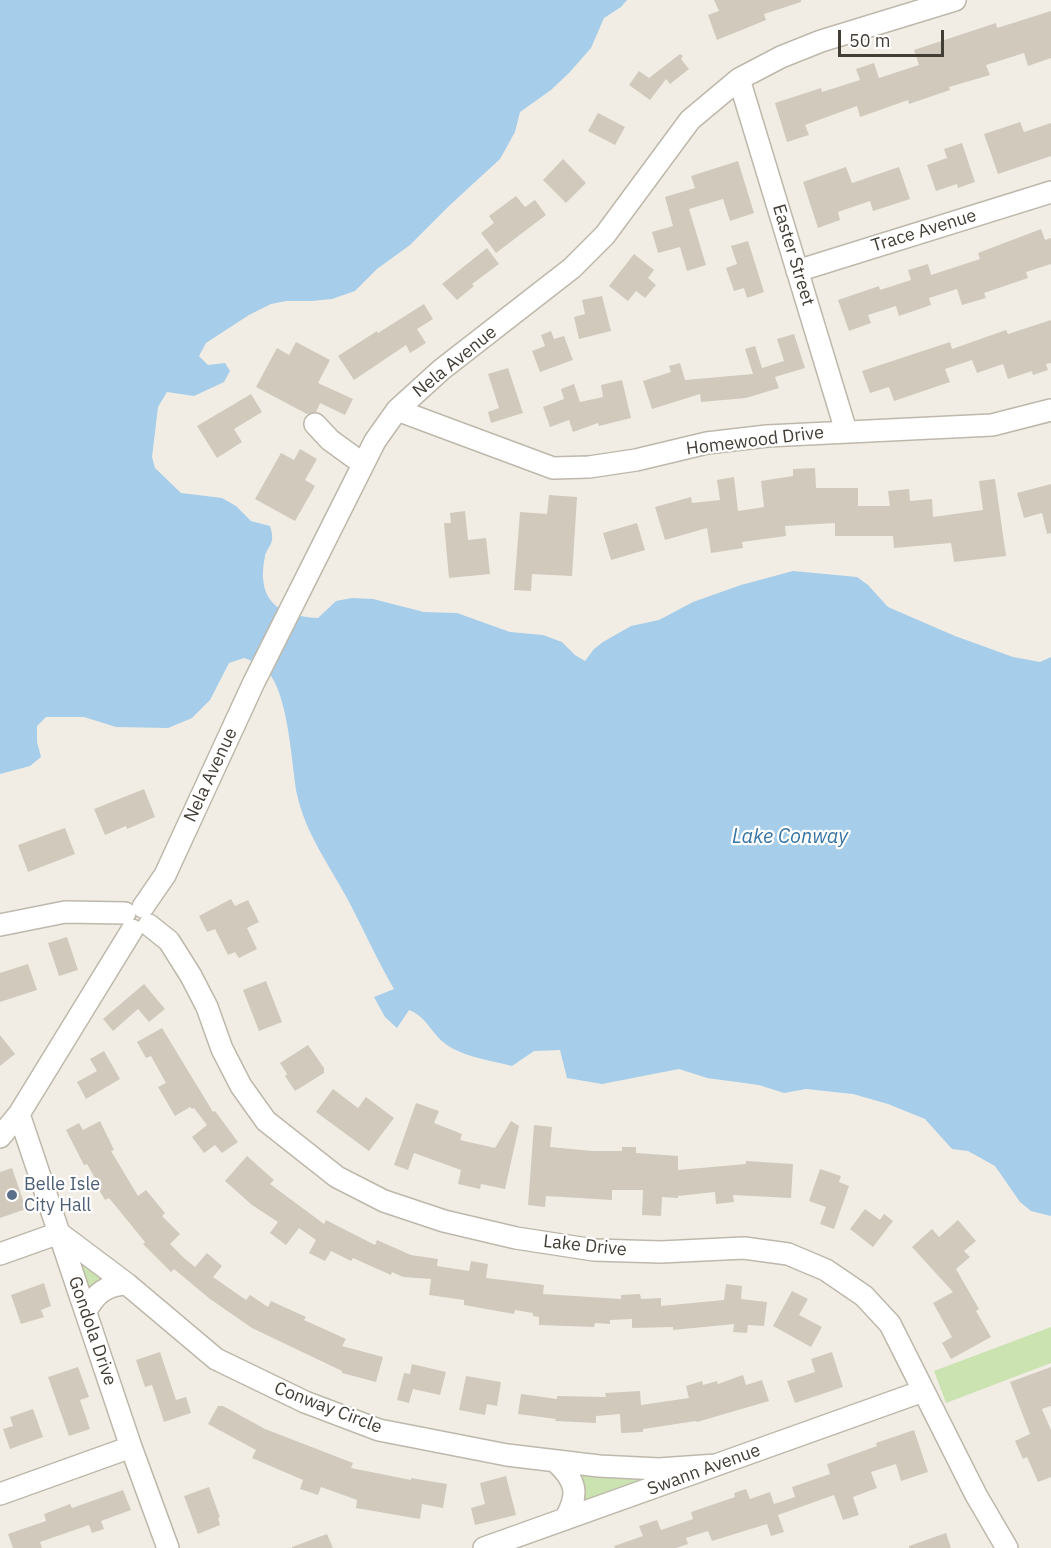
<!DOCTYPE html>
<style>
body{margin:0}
#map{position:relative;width:1051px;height:1548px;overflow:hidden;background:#f1ede5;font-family:"IBM Plex Sans",sans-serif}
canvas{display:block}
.scale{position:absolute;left:838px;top:30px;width:106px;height:27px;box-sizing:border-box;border:3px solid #423d35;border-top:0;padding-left:8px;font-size:18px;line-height:21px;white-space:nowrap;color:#423d35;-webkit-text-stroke:4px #fff;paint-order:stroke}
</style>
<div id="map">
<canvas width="1051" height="1548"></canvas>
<div class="scale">50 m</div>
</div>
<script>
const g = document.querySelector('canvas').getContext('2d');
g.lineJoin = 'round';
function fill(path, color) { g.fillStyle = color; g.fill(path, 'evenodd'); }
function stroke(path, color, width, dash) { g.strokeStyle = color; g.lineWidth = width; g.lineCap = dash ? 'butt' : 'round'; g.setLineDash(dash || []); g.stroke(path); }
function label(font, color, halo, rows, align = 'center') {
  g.font = font + ' "IBM Plex Sans",sans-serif'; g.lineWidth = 4.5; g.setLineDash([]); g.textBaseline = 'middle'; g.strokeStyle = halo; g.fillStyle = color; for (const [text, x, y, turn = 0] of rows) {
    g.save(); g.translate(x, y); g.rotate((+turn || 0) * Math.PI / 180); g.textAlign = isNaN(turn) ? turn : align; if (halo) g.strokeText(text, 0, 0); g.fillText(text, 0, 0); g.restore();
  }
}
const green = new Path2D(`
 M71,1245L110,1278L89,1295Z
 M1051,1327V1363L946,1403L934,1371Z
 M578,1472L658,1476L579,1508Z`);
const water = new Path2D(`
 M0,0H627L621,7L604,18L591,48L569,73L551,90L520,112L515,132L500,159L449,206L410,245L377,269L355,291L332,299L312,301H286L271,304L249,315L206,343L199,356L208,365L225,363L230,371L224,382L194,396L167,392L158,407L152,457L155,468L181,493L222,498L236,506L251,521L270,526C271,529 273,536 272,539C272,545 266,550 265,556C256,600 277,616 318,618L336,601L352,598L373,599L424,612L457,613L510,632L543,635L562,642L575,655L585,661L594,649L603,642L631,626L659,620L693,602L741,585L793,571L857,577L868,585L888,607L955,636L1013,657L1040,662L1051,657V1216L1031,1211L1020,1202L995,1166L968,1151L952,1149L925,1119L888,1104L853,1094L806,1089L784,1093L759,1085L707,1078L679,1069L602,1084L567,1078L560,1050L534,1051L512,1066C492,1061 458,1056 442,1041C430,1030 425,1016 409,1010L397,1028L385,1017L374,997L394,989C377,960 364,930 348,900C330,866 305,833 297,794C291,763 289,684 261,665C256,662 249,660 244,658L229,663L210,700L192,718L168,728L116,727L84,717H46L37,726V742L41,757L30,766L0,774Z`);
const building = new Path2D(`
 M714,0H801V2L764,14L766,20L717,40L708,15L719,11Z
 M1051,11V58L1028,66L1024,53L986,65L990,75L949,87L950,90L909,104L908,100L860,117L857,106L805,125L809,135L787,142L775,103L821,88L822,92L860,80L856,69L874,63L879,78L919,65L914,50L996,23L997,28Z
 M680,54L683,56L681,59L689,69L670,84L666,79L650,100L629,85L639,71L649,78Z
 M598,113L625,127L615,145L588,131Z
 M1020,122L1024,132L1051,123V156L998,174L984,134Z
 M962,143L975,182L958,188L957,184L936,191L927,165L947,158L944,149Z
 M563,159L586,183L566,203L543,180Z
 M738,161L754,213L730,221L723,199L689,209L706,265L687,271L680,247L658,253L652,232L673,226L665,197L695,188L691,176Z
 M846,167L852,183L899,167L910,199L873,211L870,201L838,212L840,220L818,228L803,182Z
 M516,196L525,207L535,200L546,215L496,253L481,233L494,223L489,216Z
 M1041,229L1045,240L1051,238V264L1026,272L1028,278L984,293L986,298L962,305L957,289L929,298L931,305L899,316L896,306L868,315L871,323L849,331L838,300L879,286L880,290L911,280L908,270L928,264L931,275L980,259L978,253Z
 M748,241L764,292L747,298L744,288L734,291L726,268L737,264L731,246Z
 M487,248L499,264L472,284L474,286L457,300L442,284Z
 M634,254L654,270L648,278L656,285L645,298L636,291L628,301L609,286Z
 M602,296L611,331L579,339L574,317L585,314L582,300Z
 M424,304L433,319L417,329L426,343L410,353L406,345L354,380L338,356L377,331L378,333Z
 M1051,320V363L1046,364L1048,370L1033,375L1032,371L1008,379L1003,364L977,373L972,360L945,369L950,382L894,401L889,387L870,393L862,371L950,342L952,349L1006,330L1008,334Z
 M551,331L554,339L564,336L573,360L540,372L532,351L545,346L541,335Z
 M794,334L805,368L775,377L779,388L746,398L701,402L700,394L652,409L643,381L671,372L669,366L680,363L685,380L753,374L745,349L755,346L762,368L784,361L777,339Z
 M296,342L330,360L318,383L353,399L345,415L320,403L316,412L307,414L256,387L277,348L289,355Z
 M508,368L523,413L491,423L488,412L499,408L488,374Z
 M622,380L631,418L599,426L598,423L573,432L569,420L550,427L543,407L564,399L561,389L574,384L580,402L603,397L601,385Z
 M251,394L262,412L234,429L242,442L217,458L197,426Z
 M300,449L317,459L305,480L315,486L295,521L255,499L281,453L294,460Z
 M815,468L816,488H858V506H890L888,491L909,489L910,501L932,499L933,517L983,510L979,481L995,479L1006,556L954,562L951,543L894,548L893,536H835V523L785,526L786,536L742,542L743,548L711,553L707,528L665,540L655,507L691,497L692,503L720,500L717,480L734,477L738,511L764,507L761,481L793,476V469Z
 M1051,484V533L1047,534L1042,513L1024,518L1017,493Z
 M549,495L577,497L572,576L532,574L531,591L514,590L520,512L547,514Z
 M465,511L468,540L486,538L490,574L449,578L444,523H451L450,513Z
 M637,523L645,550L611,560L603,533Z
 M144,789L155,817L127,829L126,826L105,835L94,809Z
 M65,828L75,854L28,872L18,845Z
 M231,899L235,906L248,900L259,922L247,928L257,949L239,958L235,952L228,955L215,929L207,932L199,916Z
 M67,937L78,970L59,976L48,943Z
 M28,964L37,990L0,1002V973Z
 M266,981L282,1022L259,1031L243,990Z
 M144,984L165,1009L149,1022L138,1009L113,1031L103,1019Z
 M162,1028L213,1112L215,1111L238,1142L222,1153L215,1145L204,1153L192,1137L207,1125L194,1108L192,1109L190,1107L175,1116L158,1087L166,1083L151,1056L146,1058L137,1042Z
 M0,1035L15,1054L0,1066Z
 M308,1045L324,1068V1073L295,1091L285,1076L287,1074L280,1063Z
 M104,1051L120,1079L86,1099L77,1082L97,1071L90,1059Z
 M333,1089L358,1108L366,1097L394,1118L369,1151L316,1112Z
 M416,1103L439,1111L434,1123L462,1134L460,1140L495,1148L511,1121L519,1126L505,1189L481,1184L480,1189L458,1184L461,1170L414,1153L408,1170L394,1165Z
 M100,1121L114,1150L111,1151L138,1196L146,1190L165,1213L162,1216L180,1234L170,1244L184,1258L195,1267L207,1253L222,1266L213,1277L246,1300L250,1295L268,1307L271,1301L306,1317L304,1320L346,1339L342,1346L383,1357L376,1382L342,1373V1371L252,1328L210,1299L174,1269L171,1272L143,1244L145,1242L109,1198L105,1200L98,1188L100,1187L87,1164L84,1165L66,1130L79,1123L83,1130Z
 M534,1125L552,1127L550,1147L592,1151H622V1147H636V1153L678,1156V1170L746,1164V1161L793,1164L791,1198L733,1195L734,1202L716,1204L715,1192L678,1196V1198L662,1197L661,1216L642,1215L643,1190H612V1200L546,1196L545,1207L528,1205Z
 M247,1156L274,1180L270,1184L324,1224L326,1220L375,1245L377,1240L411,1255L438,1259L437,1266L469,1271L471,1261L488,1264L486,1278L544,1285L543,1294L621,1299V1295L640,1294L641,1299L661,1298V1306L724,1300L726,1284L742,1286L741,1299L767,1302L764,1326L748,1325L747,1333L733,1332L734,1324L673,1330V1327L632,1328V1319L610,1320V1324L595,1323L594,1327L539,1325V1317L533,1316V1313L515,1310L514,1314L464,1305V1300L429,1295L431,1279L403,1277L392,1272L391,1275L353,1258L351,1261L331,1251L325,1261L309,1253L316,1240L299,1228L286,1245L270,1233L278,1222L252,1205L225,1181Z
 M12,1168L26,1209L0,1218V1172Z
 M820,1169L841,1176L839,1182L849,1186L834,1229L820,1224L826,1207L809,1201Z
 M865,1209L880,1220L884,1214L893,1221L873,1247L850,1229Z
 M958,1220L976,1241L964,1251L970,1257L956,1269L979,1309L976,1311L991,1337L951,1359L942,1343L952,1337L933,1303L953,1292L912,1247L932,1229L939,1237Z
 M44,1283L51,1306L41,1310L44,1317L21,1324L11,1295Z
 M792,1291L808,1299L799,1315L822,1327L811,1347L773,1326Z
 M160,1352L176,1400L186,1397L191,1413L164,1422L152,1385L145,1387L136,1360Z
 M832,1352L843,1387L795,1403L787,1381L815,1372L811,1359Z
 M412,1364L446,1372L440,1395L413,1389L409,1403L397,1400L404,1373L410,1374Z
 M78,1367L89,1397L80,1400L90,1429L69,1436L48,1377Z
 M1051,1367V1406L1042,1409L1051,1430V1477L1038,1482L1027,1457L1023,1459L1015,1441L1030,1434L1010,1382Z
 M743,1375L746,1385L762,1380L769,1401L697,1422L696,1421L643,1429V1432L621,1433L620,1414L596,1416V1423L555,1421L556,1419L518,1414L521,1394L557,1399V1396L606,1397L605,1393L640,1391L641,1405L689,1398L686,1386L702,1381L703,1385L717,1381L718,1384Z
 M466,1376L501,1382L497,1406L487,1404L485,1415L459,1410Z
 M218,1406H223L265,1429L353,1463L351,1468L411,1480V1478L447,1484L443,1508L422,1504L420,1519L356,1508L357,1500L321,1487L318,1495L300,1489L303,1480L252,1458L256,1450L208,1424Z
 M33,1409L43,1437L10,1449L3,1429L13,1426L10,1417Z
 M914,1430L928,1472L901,1481L896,1464L871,1472L877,1488L853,1497L859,1515L843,1520L834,1495L778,1515L784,1532L771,1536L767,1524L712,1541L708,1531L686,1538L688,1544L676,1548H615L614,1546L643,1536L639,1526L657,1520L661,1530L693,1519L691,1512L735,1497L734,1493L746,1489L750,1499L770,1492L774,1504L795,1497L792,1487L830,1474L827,1464L877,1446L876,1443Z
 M506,1476L516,1515L475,1525L471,1508L485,1504L480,1483Z
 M209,1487L220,1517L218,1518L220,1525L198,1534L184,1496Z
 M123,1490L131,1510L101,1521L104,1529L92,1533L89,1525L40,1542L42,1548H13L8,1534L46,1521L44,1514L70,1504L72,1508Z
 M946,1533L951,1548H909V1546Z
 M327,1534L333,1548H292V1547Z`);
const minor = new Path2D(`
 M739,79L846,431
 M797,271L1051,192
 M397,410L553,468L589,467L636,460L707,443L767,436L992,425L1051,410
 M315,424L330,440L363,464
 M143,907L165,875L254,682L375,441L397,410L441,370L572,268L605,235L690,120L739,79L781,57L821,41L955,0
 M0,925L65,912L125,913
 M149,925L169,941L191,976L207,1007L222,1049L241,1086L266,1121L337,1177L384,1201L444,1221L516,1238L594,1250L661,1252L744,1248L788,1254L826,1270L864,1296L890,1324L976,1495L1007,1548
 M19,1114L131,1447L168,1548
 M0,1137L19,1114L132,930
 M59,1233L127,1284L216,1359L305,1402L379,1430L507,1455L599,1466L659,1469L716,1465
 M0,1254L59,1233
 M86,1311C96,1293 106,1285 127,1284
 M555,1461C576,1480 580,1494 565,1519
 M0,1494L131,1447
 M484,1548L923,1391`);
const markers = [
 [12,1195,6,"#5c6f8a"]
];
const streetNames = [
 ["Trace Avenue",924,231,-17],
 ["Easter Street",793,255,73],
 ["Nela Avenue",455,362,-39],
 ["Homewood Drive",755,441,-7],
 ["Nela Avenue",211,775,-65],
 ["Lake Drive",585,1246,6],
 ["Gondola Drive",92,1331,71],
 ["Conway Circle",328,1408,21],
 ["Swann Avenue",704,1470,-20]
];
const serviceNames = [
 ["Belle Isle",24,1185],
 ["City Hall",24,1206]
];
const waterNames = [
 ["Lake Conway",790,837]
];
fill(green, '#cbe2b1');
fill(water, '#a6cde9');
fill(building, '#d1c9bb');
stroke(minor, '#beb8ab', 24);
stroke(minor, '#fff', 21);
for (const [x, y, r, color] of markers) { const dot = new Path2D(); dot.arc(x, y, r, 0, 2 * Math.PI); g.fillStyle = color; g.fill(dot); stroke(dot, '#fff', 2); }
label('18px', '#423d35', '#fff', streetNames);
label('18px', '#4e5e75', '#fff', serviceNames, 'left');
label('italic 20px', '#3975a4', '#fff', waterNames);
</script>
